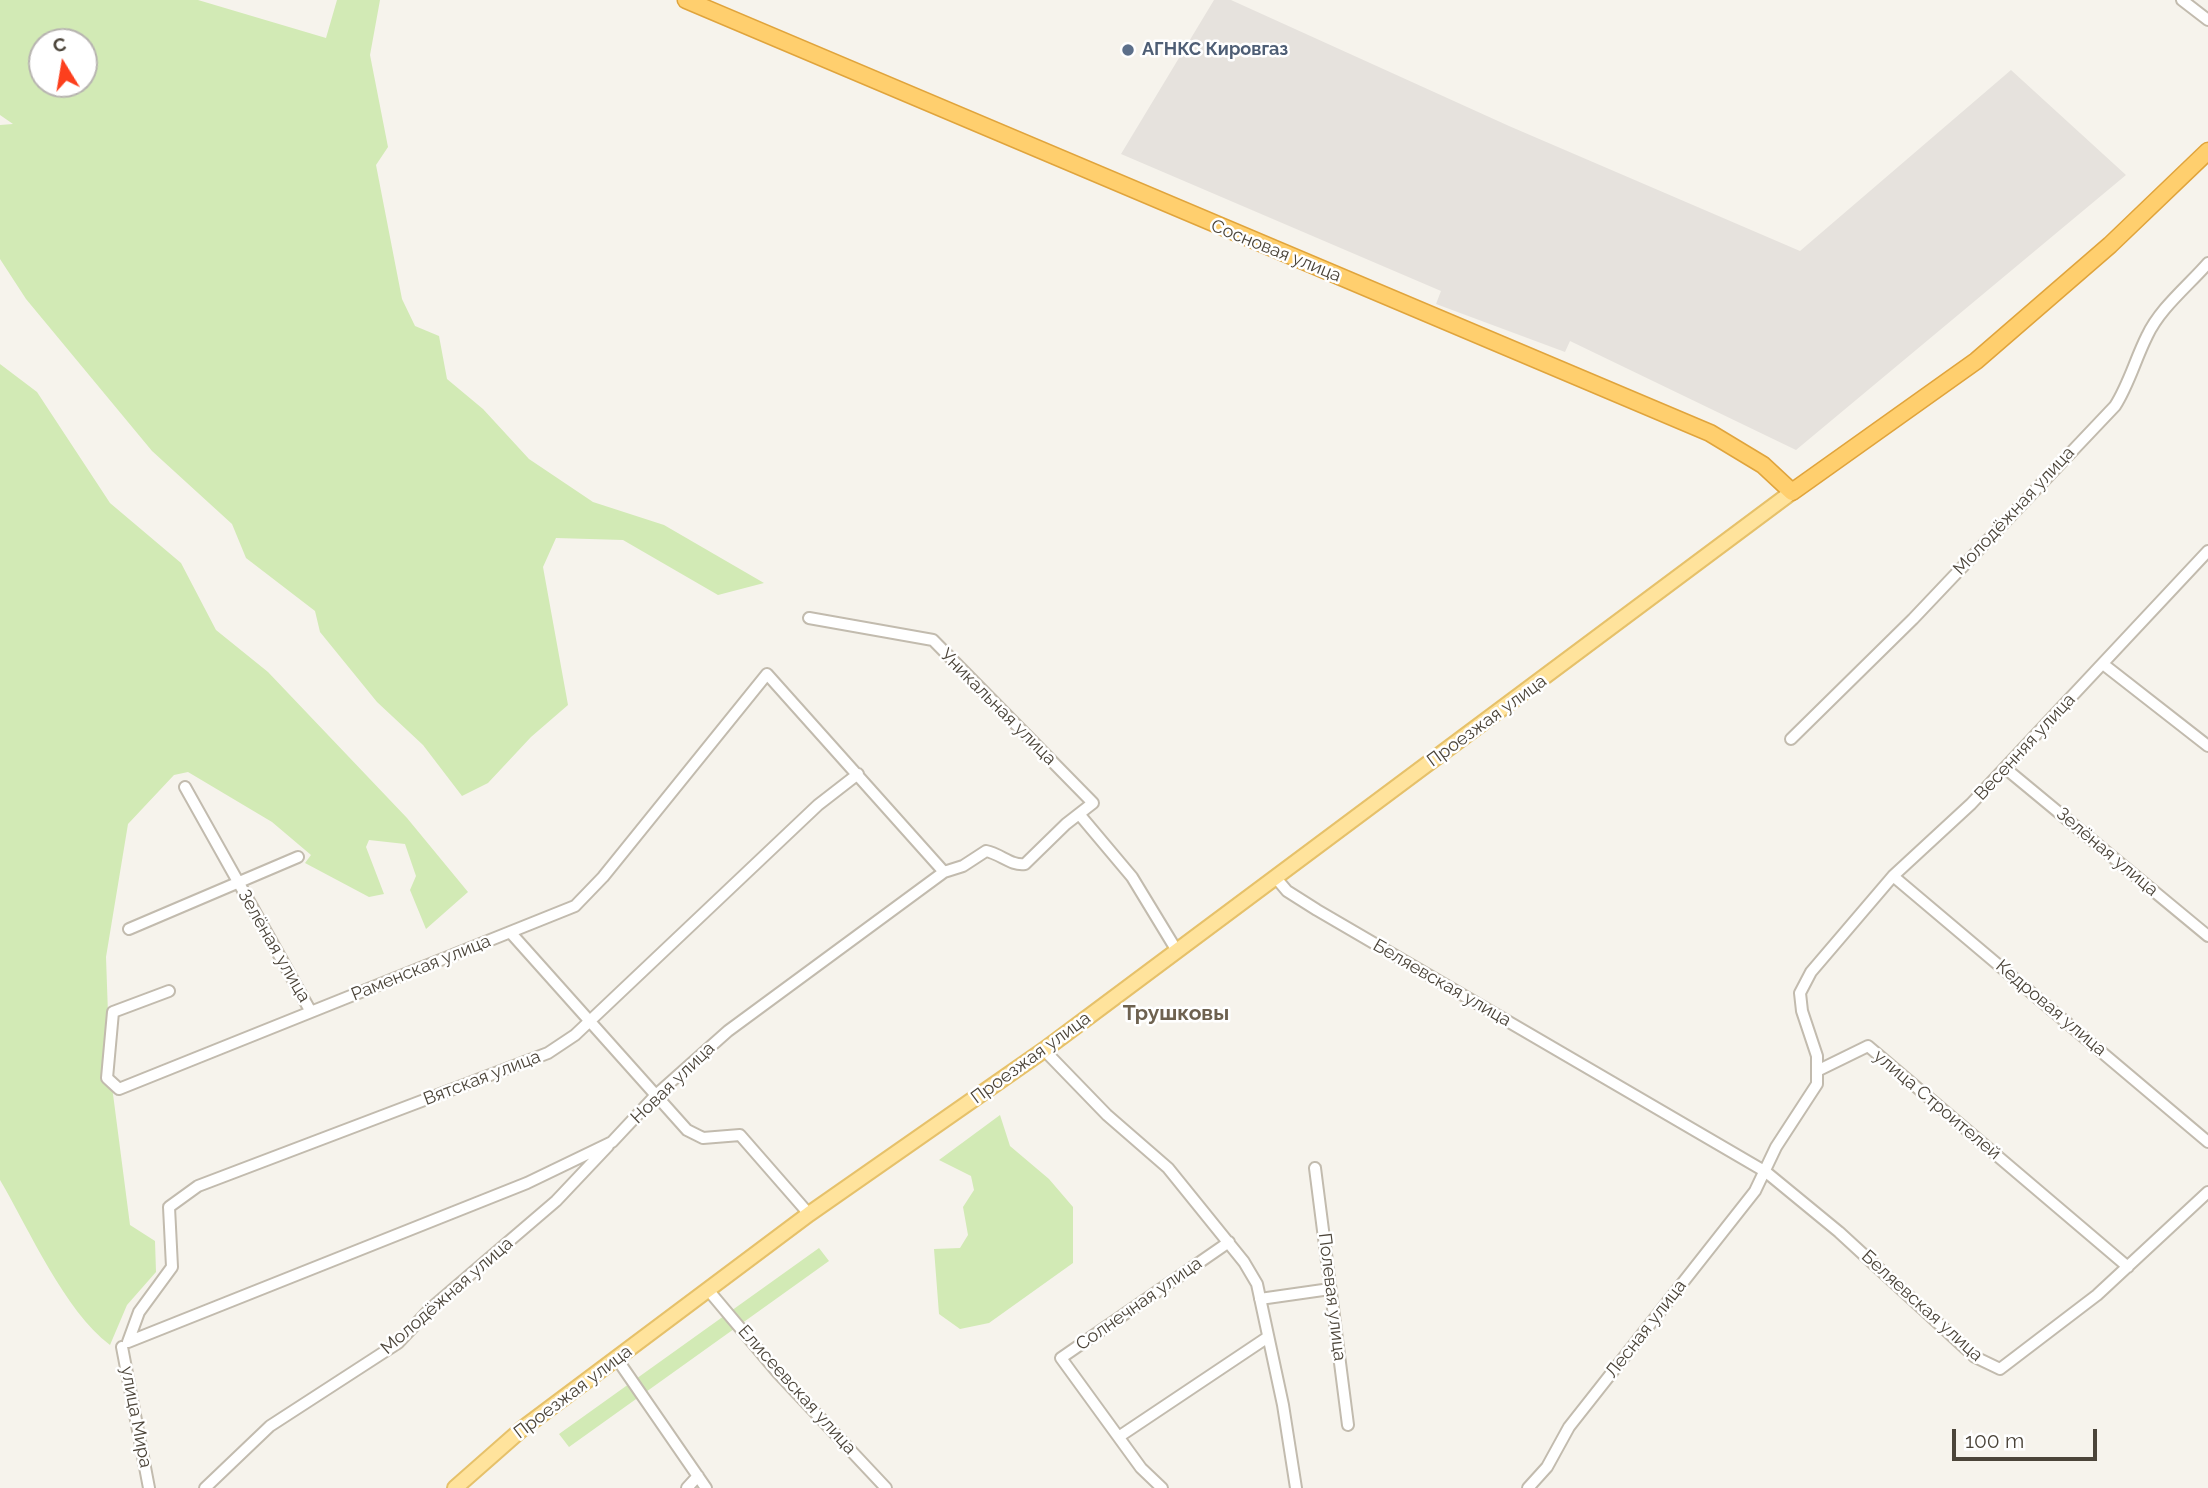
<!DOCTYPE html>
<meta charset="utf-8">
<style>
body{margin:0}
#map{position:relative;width:2208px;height:1488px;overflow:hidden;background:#f6f3ec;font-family:Raleway,sans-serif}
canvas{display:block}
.north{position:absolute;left:28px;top:28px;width:70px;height:70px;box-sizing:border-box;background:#fff;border:2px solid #b7b4b0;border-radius:50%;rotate:349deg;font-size:19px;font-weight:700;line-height:28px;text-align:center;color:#4b4439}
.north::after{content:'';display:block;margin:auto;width:24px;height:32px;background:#fc3f1d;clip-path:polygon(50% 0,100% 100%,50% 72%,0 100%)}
.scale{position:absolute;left:1952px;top:1429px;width:145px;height:32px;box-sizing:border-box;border:4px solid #4b4439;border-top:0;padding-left:9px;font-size:21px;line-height:24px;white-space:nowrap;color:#4b4439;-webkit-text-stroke:5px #fff;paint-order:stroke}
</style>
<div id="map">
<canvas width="2208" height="1488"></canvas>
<div class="north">С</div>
<div class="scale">100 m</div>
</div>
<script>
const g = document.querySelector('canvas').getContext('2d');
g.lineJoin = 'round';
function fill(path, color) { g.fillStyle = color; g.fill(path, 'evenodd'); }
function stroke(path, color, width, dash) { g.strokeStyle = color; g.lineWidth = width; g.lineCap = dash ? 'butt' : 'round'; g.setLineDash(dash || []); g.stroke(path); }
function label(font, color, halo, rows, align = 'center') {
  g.font = font + ' Raleway,sans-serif'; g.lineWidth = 5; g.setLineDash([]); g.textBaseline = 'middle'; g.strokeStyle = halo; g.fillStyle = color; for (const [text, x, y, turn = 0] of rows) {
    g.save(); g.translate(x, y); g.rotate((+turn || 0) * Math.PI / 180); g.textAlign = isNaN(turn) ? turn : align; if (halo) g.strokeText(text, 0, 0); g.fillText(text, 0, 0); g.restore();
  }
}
const industrial = new Path2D(`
 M1214,0H1231L1509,126L1800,251L2011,70L2126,175L1796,450L1570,341L1565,352L1436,304L1441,291L1121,154Z`);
const green = new Path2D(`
 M0,0H198L326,38L337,0H380L370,55L388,147L376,165L402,299L415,326L439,336L447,379L483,409L529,459L593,502L664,525L764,583L718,595L623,540L556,538L543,567L568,705L531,737L488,783L462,796L423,745L377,702L320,632L315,611L246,558L232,524L152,451L26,299L0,259V125L13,124L0,115ZM42,42H84V84H42Z
 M0,364L37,392L110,503L181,563L216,630L268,672L407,818L468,892L426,929L410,890L416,876L405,844L369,840L366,847L384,894L369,897L305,863L311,855L272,822L188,772L174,775L128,824L106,957L110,1071L130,1225L155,1241L156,1272L127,1305L110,1345C64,1310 30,1231 0,1180Z
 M1000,1115L1010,1146L1049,1179L1073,1207V1263L989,1323L960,1329L939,1314L934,1249L960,1248L968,1235L963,1207L974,1190L971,1176L939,1160Z
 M819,1248L829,1261L569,1447L559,1434Z`);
const minor = new Path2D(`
 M2182,0L2208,20
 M809,618L933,640L1093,803L1066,824L1025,864C1011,866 1001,854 986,851L963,866L944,872
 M2103,664L2208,746
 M1791,739L1913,619L2115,406C2129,384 2135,360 2147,336C2160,308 2188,286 2208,263
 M2005,768L2208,936
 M185,787L311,1012
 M1079,814L1132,877L1177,951
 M1893,876L2208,1142
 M1276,878L1287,891L1317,910L1766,1172L1839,1232L1975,1357L2000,1369L2097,1295L2208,1192
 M129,929L298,857
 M510,932L687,1130L703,1138L740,1135L809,1214
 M1044,1050L1107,1115L1168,1168L1244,1262L1257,1284L1283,1405L1296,1488
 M1819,1070L1868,1046L2128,1267
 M1315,1168L1348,1425
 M709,1291L778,1373L886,1488
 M1260,1299L1330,1289
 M128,1342L527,1183L612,1142L656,1095L728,1031L944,872L767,674L603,877L575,906L119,1089L107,1078L113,1012L169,991
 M128,1342L139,1312L172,1267L169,1207L198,1186L548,1053L575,1035L818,805L858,774
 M122,1347L149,1488
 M617,1359L706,1488
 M1120,1436L1268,1337
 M205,1488L270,1426L398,1343L430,1309L556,1201L608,1146
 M687,1488L698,1476
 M1162,1488L1141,1468L1061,1358L1229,1242
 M1528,1488L1547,1467L1569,1427L1755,1191L1776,1147L1817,1084V1056L1802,1011L1800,993L1811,972L1893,876L1971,804L2208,551`);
const major = new Path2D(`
 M455,1488L522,1429L809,1214L1044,1050L1792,492`);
const highway = new Path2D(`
 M686,0L1710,433L1763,465L1792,492L1976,361L2110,245L2208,151`);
const markers = [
 [1128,50,7,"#5c6f8a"]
];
const serviceNames = [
 ["АГНКС Кировгаз",1142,50]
];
const streetNames = [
 ["Сосновая улица",1276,251,22],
 ["Молодёжная улица",2014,511,-47],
 ["Уникальная улица",998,707,45],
 ["Проезжая улица",1487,721,-36],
 ["Весенняя улица",2025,747,-47],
 ["Зелёная улица",2107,852,40],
 ["Зелёная улица",274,946,60],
 ["Раменская улица",421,968,-22],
 ["Беляевская улица",1442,983,30],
 ["Кедровая улица",2051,1008,40],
 ["Проезжая улица",1031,1058,-36],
 ["Вятская улица",482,1078,-21],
 ["Новая улица",673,1083,-44],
 ["улица Строителей",1937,1105,40],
 ["Молодёжная улица",447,1296,-41],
 ["Полевая улица",1332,1297,83],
 ["Солнечная улица",1139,1304,-35],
 ["Беляевская улица",1922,1306,42],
 ["Лесная улица",1646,1329,-52],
 ["Елисеевская улица",797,1390,48],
 ["Проезжая улица",573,1392,-37],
 ["улица Мира",136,1417,79]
];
const quarterNames = [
 ["Трушковы",1176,1014]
];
fill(industrial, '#e6e2dd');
fill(green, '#d2eab5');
stroke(minor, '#c2bbae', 14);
stroke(major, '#e6c16a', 18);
stroke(highway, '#e0a43c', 19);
stroke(minor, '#fff', 10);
stroke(major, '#ffe39c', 14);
stroke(highway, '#ffcf6e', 16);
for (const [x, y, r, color] of markers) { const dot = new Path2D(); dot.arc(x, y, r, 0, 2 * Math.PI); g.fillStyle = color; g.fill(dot); stroke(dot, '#fff', 2.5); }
label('bold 18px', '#4e5e75', '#fff', serviceNames, 'left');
label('18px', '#4b4439', '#fff', streetNames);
label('bold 21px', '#6e6250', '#fff', quarterNames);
</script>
